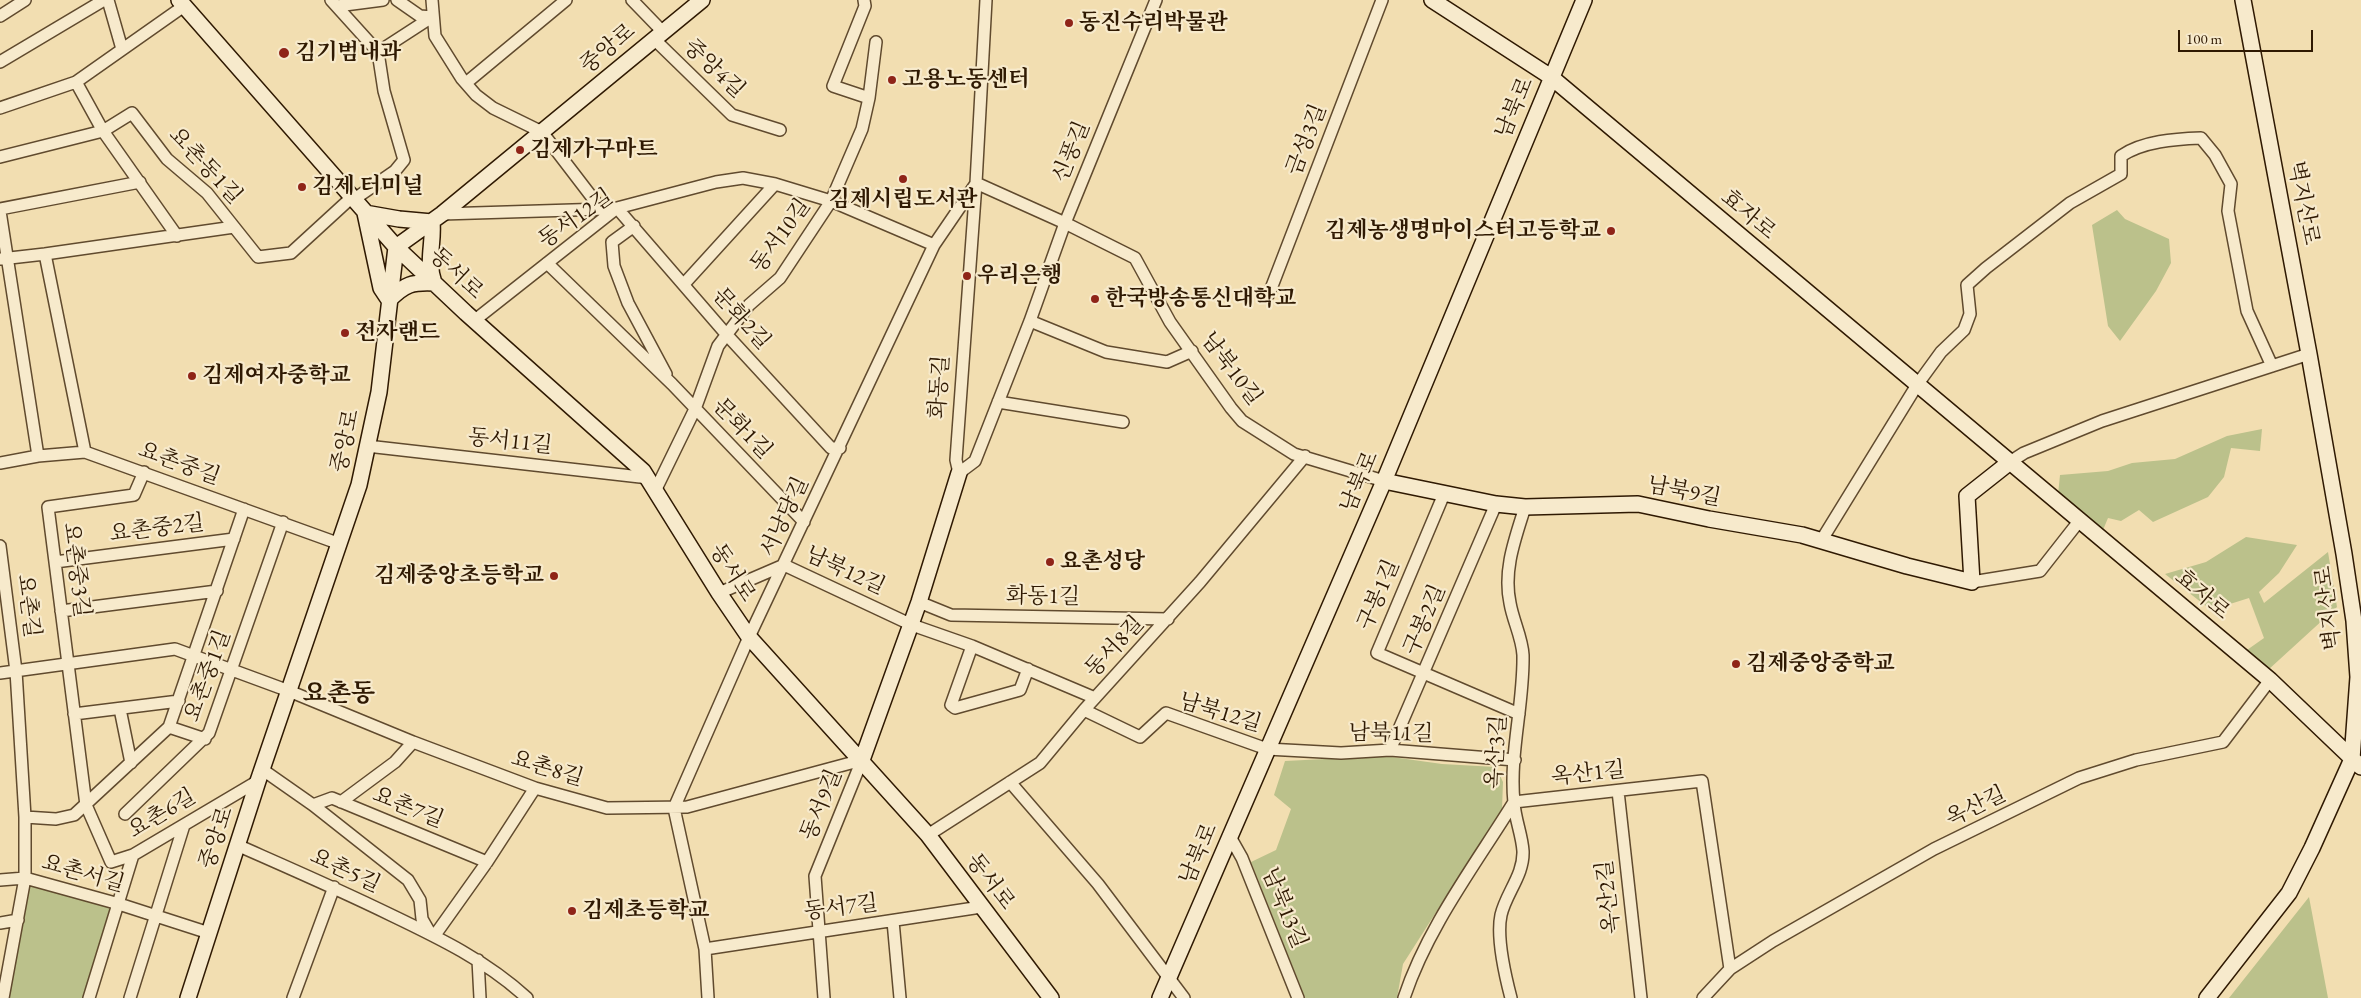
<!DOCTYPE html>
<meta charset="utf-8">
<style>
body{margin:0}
#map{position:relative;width:2361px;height:998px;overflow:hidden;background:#f2deb1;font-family:"EB Garamond",serif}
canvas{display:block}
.scale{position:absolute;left:2178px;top:30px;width:135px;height:22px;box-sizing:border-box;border:2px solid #2f1902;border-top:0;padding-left:6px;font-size:15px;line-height:18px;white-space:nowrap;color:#2f1902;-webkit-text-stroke:4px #f7eacc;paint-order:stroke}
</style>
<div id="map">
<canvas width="2361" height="998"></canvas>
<div class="scale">100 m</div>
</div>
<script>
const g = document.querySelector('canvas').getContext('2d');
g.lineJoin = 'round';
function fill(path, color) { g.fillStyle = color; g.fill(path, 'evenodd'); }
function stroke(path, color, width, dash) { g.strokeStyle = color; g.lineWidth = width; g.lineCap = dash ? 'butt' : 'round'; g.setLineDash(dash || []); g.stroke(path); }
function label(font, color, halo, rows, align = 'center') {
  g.font = font + ' "EB Garamond","Noto Serif KR",serif'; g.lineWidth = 4.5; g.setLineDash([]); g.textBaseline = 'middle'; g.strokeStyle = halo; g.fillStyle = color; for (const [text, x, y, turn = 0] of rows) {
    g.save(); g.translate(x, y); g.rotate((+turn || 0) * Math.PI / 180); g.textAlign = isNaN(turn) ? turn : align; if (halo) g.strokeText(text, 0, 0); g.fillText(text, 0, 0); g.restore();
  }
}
const green = new Path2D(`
 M2117,210L2125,219L2169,239L2171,263L2156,291L2120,341L2108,326L2092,225Z
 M2262,429L2260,451L2231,448L2224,477L2208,497L2153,522L2139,510L2121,521L2108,518L2103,530L2058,495L2060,475L2108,471L2132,463L2175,459L2227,436Z
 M2246,537L2297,545L2279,573L2259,592L2264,603L2328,552L2337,607L2268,670L2247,650L2264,638L2249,598L2211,610L2165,574L2206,562Z
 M1385,756L1442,764L1496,767L1503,782L1502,809L1403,964L1397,998H1305L1251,862L1276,850L1291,809L1274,795L1285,761Z
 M28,882L115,906L87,998H6Z
 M2309,897L2328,998H2229Z`);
const street = new Path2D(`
 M108,0L122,49
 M331,0L378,52L384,91L404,160L395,171L353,200
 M397,0L420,16L432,17
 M432,0L435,36L462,79L476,95L493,108L542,132L601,209
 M632,0L663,32
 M864,0L865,6L833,86L869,98
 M986,0L976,183L956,460L959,473L975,461L1030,321L1065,223L1156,0
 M337,6L383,0
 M0,16L25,0
 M654,39L732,115L780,130
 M378,52L432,17
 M0,62L104,0
 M76,82L103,131L177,236
 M466,83L566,0
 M0,108L76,82L184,6
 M0,157L103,131L132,113L167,159L207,193L258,257L291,253L351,198
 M976,183L1065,223L1135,258L1170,322L1231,408L1242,421L1294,454L1384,481
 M617,208L726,334L831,448H840
 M0,209L140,182
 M0,211L38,456
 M442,214L605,209
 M634,226L612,242L614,266L628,303L666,374
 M45,254L85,452
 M1,259L45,254L234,227
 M547,263L672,384L804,522
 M684,284L775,184
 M1269,294L1382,0
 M475,320L617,208L716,182L743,178L775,184L831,201L934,245
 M1030,321L1106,352L1167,362L1192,351
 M998,402L1123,422
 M367,446L649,478
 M2010,462L2024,453L2102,421L2309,354
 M0,463L38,456L85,452L340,544
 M144,472L134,495L48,507L86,805L111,862L133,855L258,781
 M656,489L695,409L718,346L749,305L780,278L831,201L862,129L869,98L876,42
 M1444,494L1377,653L1519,714
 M1821,541L1917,385L1941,352L1964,330L1970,314L1967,285L1986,268L2070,203L2121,174V156C2143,141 2175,139 2201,138L2215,155L2231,184L2228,211L2247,311L2272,366
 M0,546L16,671L25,817V878L3,998
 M55,562L234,539
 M1972,582L2040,571L2080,520
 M719,593L784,565L912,625L972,646L1095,698
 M919,602L951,615L1168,619
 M61,611L217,591
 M972,646L951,705L955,708L1020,690L1028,669
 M0,673L175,649L289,691L413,742L535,788L607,808L687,807L862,760
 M120,709L131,763
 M1084,710L1140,737L1166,713L1267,749L1341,753L1390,750L1515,760
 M74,714L179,701
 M169,727L205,739
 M1390,750L1496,504
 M263,770L313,805L408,880L420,900L422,919L430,933
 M1010,782L1098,884L1184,998
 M1618,791L1641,998
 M341,802L395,762L413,742
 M313,805L332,798L487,862
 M125,814L209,733L283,522
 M25,817L56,819L74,815L169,727L244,509
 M928,835L1040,763L1084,710L1200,582L1305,456
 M1229,835L1242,858L1298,998
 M237,845C289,868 340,890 391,915C439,938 487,961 527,998
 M0,880L25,878L119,904L209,933
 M893,921L900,998
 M0,923L18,920
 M435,935L487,862L535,788
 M705,949L981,907
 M478,960L480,998
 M89,998L133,855
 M130,998L184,825
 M293,998L334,887
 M708,998L705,949L674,808L749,637L934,245L975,185
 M824,998L815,876L862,760
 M1404,998C1427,928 1475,865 1514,802L1702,781L1730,969
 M1511,998C1505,975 1496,938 1501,915C1506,893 1524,875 1523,851C1522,835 1515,819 1514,803C1509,754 1524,704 1523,655C1522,637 1513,621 1510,603C1503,570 1515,539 1525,507
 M1703,998L1730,969L1773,941L1934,849L2079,778L2136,760L2223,742L2270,680`);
const secondary = new Path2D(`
 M179,0L396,247L466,313L643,471L719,593L749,637L928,835L1051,998
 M1432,0L1551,77L2270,680L2361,767
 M365,213L399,219L432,222C434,245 426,259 434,283C412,282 405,284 389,300L381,288Z
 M1384,481L1496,504L1525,507L1638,504L1709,519L1802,535L1907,566L1972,582L1967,496L2010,462
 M862,760L919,602L959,473
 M188,998L258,781L359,485L379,392L396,247L442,214L702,0
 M1160,998L1384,481L1584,0
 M2207,998L2289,893L2312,848L2352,759L2358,677L2354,621L2344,554L2309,354L2243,0`);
const markers = [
 [1069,23,5,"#8f2418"],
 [284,53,6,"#8f2418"],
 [892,80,5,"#8f2418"],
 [520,150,5,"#8f2418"],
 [903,179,5,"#8f2418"],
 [302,187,5,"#8f2418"],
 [1611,231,5,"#8f2418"],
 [967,276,5,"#8f2418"],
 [1095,299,5,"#8f2418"],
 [345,333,5,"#8f2418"],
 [192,376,5,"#8f2418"],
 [1050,562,5,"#8f2418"],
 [554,576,5,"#8f2418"],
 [1736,664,5,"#8f2418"],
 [572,911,5,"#8f2418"]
];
const poiNames = [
 ["동진수리박물관",1079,23],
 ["김기범내과",295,53],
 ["고용노동센터",902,80],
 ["김제가구마트",530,150],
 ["김제 터미널",312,187],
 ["김제시립도서관",903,200,"center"],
 ["김제농생명마이스터고등학교",1601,231,"right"],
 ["우리은행",977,276],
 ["한국방송통신대학교",1105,299],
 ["전자랜드",355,333],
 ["김제여자중학교",202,376],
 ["요촌성당",1060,562],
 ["김제중앙초등학교",544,576,"right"],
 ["김제중앙중학교",1746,664],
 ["김제초등학교",582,911]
];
const streetNames = [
 ["중앙로",608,49,-40],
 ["중앙4길",714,69,43],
 ["남북로",1515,108,-67],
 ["금성3길",1307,140,-69],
 ["신풍길",1072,152,-68],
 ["요촌동1길",205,166,47],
 ["벽지산로",2303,203,79],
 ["효자로",1748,215,40],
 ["동서12길",576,219,-35],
 ["동서10길",781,236,-54],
 ["동서로",456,274,43],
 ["문화2길",741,319,48],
 ["남북10길",1231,369,53],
 ["화동길",940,387,-86],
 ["문화1길",742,429,46],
 ["중앙로",346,441,-78],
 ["동서11길",510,442,6],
 ["요촌중길",179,464,20],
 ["남북로",1360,482,-67],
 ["남북9길",1684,492,11],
 ["서낭당길",785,517,-65],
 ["요촌중2길",157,529,-7],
 ["요촌중3길",76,570,83],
 ["남북12길",845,571,25],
 ["동서로",732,573,57],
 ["구봉1길",1379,595,-67],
 ["효자로",2202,595,40],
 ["화동1길",1043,597,1],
 ["요촌길",28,606,83],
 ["벽지산로",2329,608,-97],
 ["구봉2길",1425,620,-67],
 ["동서8길",1115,647,-47],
 ["요촌중1길",208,676,-70],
 ["남북12길",1220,713,17],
 ["남북11길",1391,734,1],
 ["옥산3길",1497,752,-86],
 ["요촌8길",547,769,17],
 ["옥산1길",1588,774,-6],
 ["동서9길",822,805,-68],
 ["옥산길",1976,807,-26],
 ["요촌7길",408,808,22],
 ["요촌6길",162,814,-31],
 ["중앙로",217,838,-72],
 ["남북로",1199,854,-67],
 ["요촌5길",345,871,25],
 ["요촌서길",83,874,16],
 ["동서로",990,882,53],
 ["옥산2길",1609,897,-96],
 ["동서7길",841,908,-7],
 ["남북13길",1284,908,68]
];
const quarterNames = [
 ["요촌동",339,694]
];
fill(green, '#bbc18b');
stroke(street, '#604a2e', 14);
stroke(secondary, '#2f1902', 18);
stroke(street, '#f7eacc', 11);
stroke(secondary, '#f7eacc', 15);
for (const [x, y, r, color] of markers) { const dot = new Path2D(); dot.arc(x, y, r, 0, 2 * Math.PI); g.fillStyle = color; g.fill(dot); stroke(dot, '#f7eacc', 2); }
label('bold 22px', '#2f1902', '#f7eacc', poiNames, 'left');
label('22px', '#2f1902', '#f7eacc', streetNames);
label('bold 25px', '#2f1902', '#f7eacc', quarterNames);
</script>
